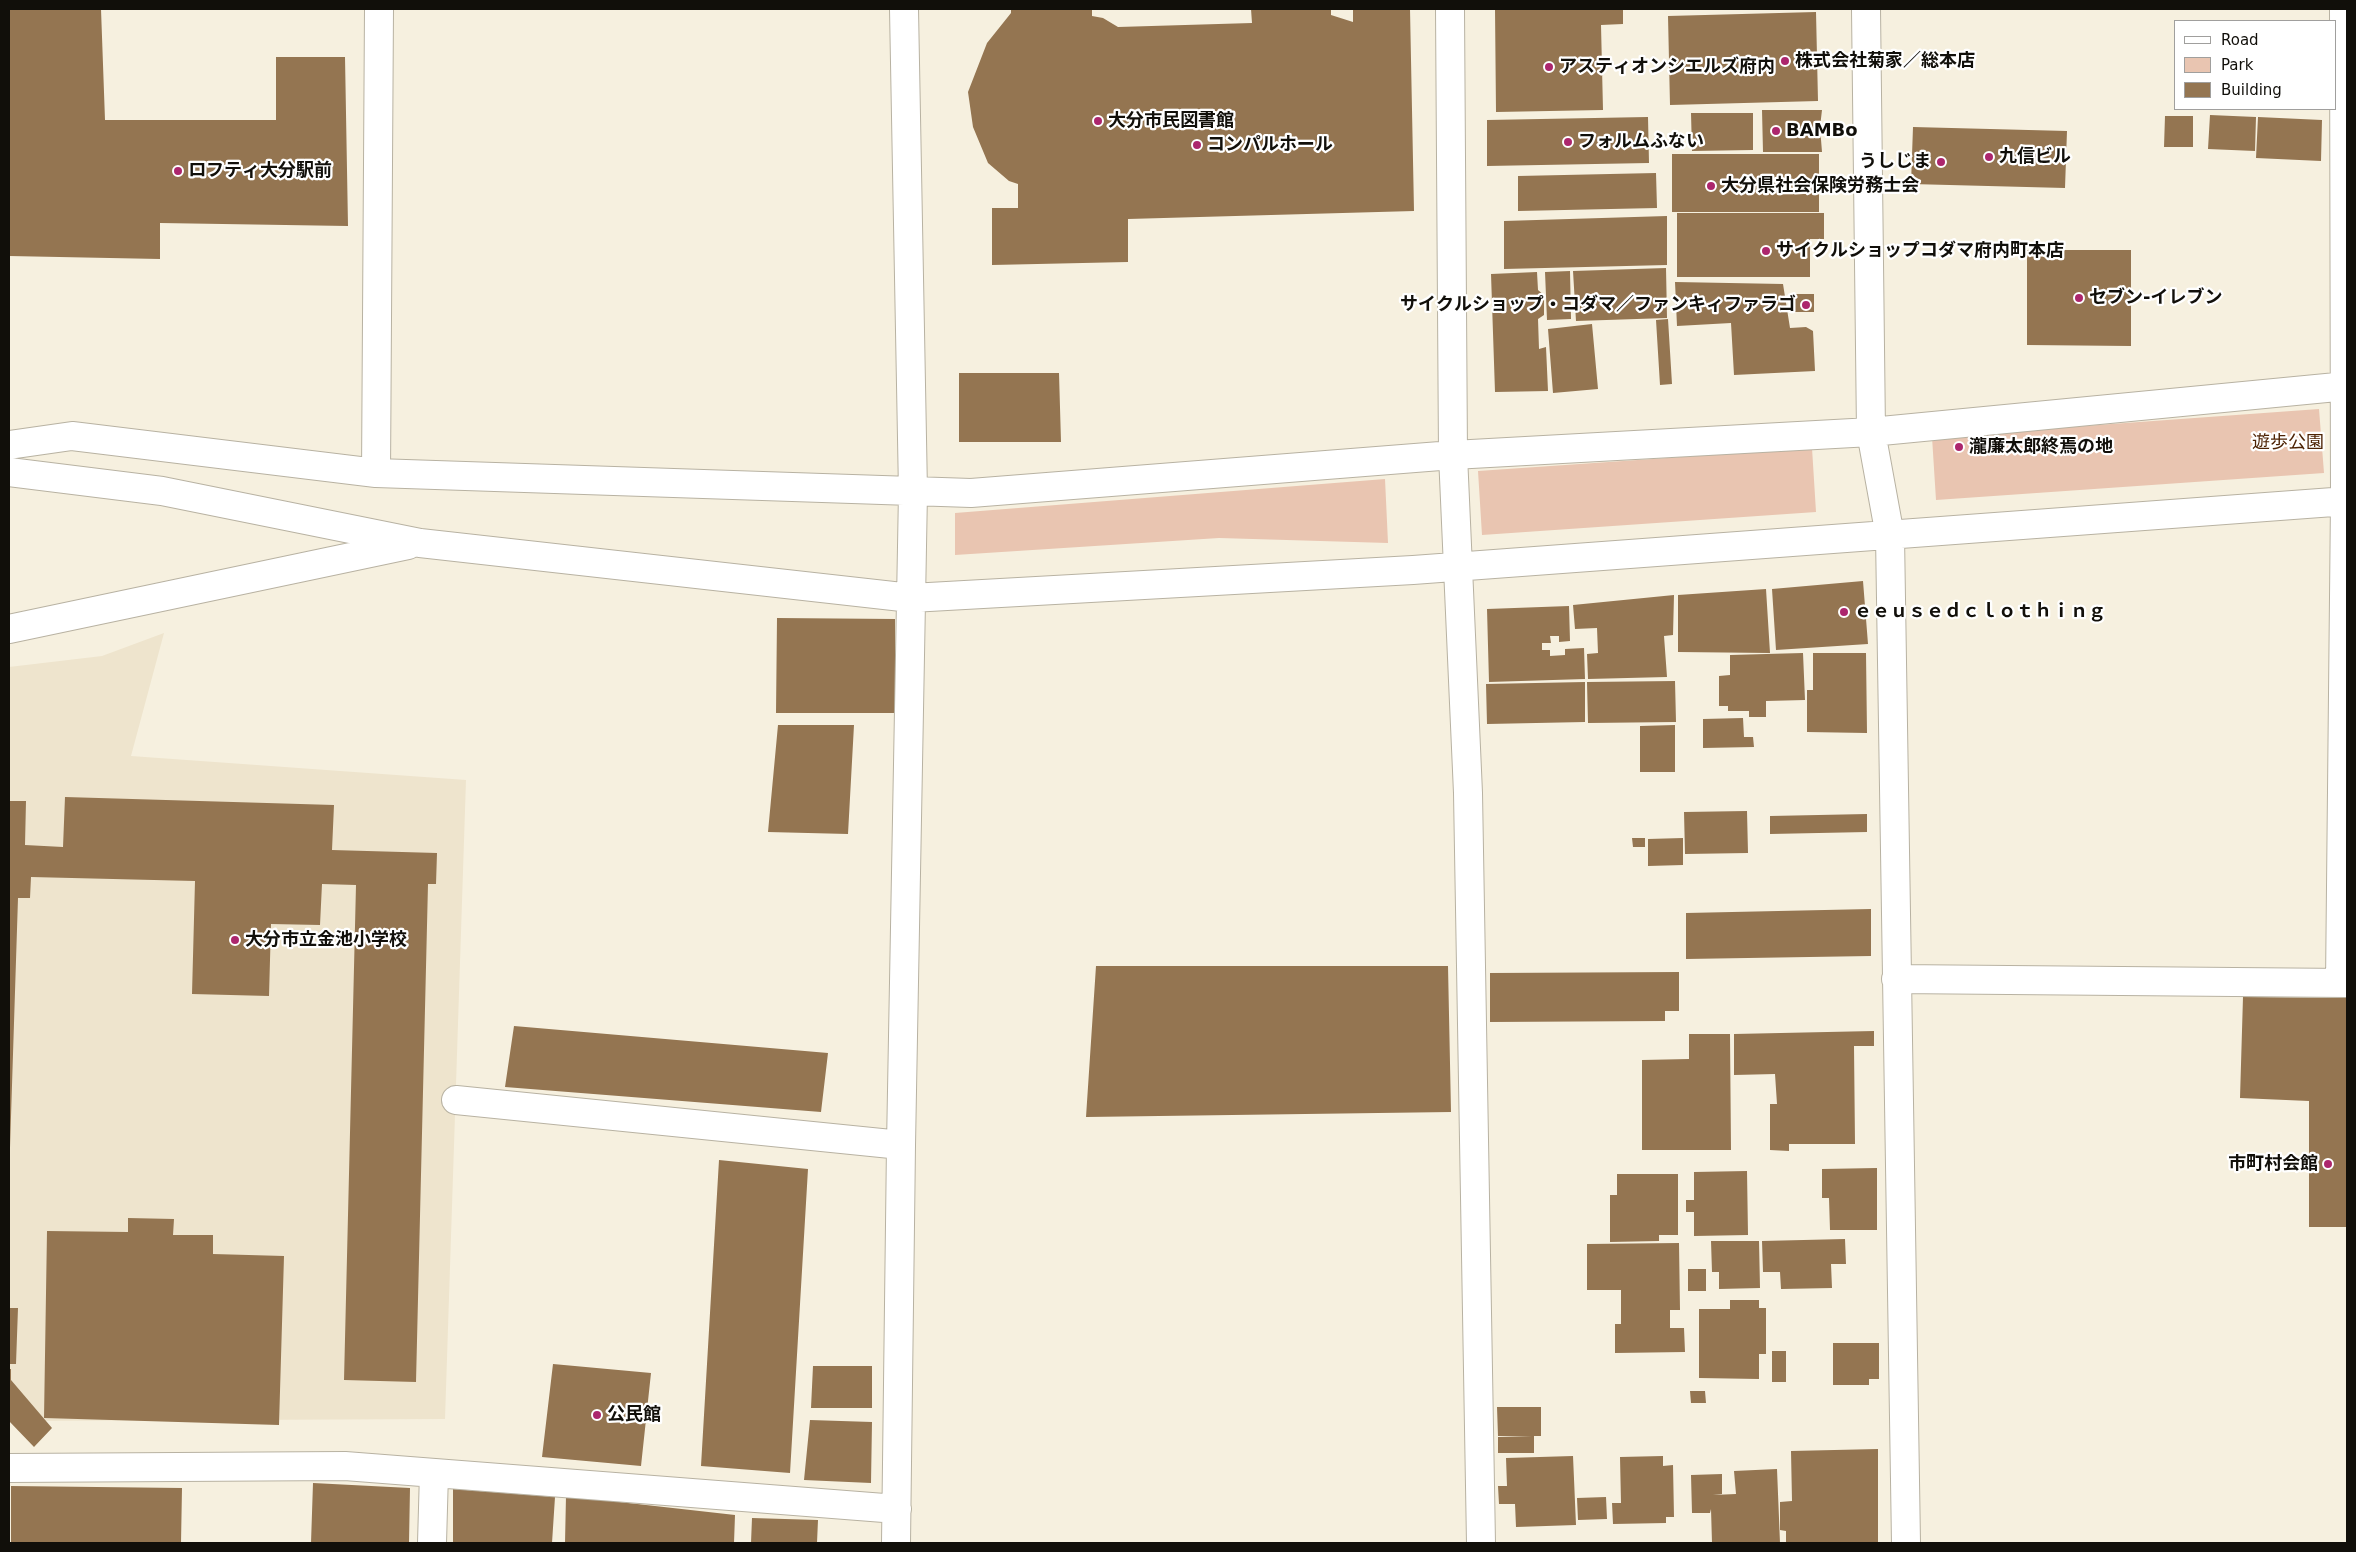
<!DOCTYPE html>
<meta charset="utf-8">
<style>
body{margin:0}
#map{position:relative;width:2356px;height:1552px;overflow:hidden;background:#f6f0df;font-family:"DejaVu Sans",sans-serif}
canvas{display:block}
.frame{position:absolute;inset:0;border:10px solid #110f0a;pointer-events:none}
.legend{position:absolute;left:2174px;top:20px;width:162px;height:90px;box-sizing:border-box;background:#fff;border:1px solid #a09f9d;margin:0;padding:6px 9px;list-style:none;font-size:15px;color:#110f0a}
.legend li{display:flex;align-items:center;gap:10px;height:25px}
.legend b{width:25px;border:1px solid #a09f9d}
</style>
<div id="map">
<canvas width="2356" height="1552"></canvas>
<div class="frame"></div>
<ul class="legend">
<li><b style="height:6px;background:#fff"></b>Road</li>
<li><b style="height:14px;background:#e9c5b1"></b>Park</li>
<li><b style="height:14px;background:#947551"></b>Building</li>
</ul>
</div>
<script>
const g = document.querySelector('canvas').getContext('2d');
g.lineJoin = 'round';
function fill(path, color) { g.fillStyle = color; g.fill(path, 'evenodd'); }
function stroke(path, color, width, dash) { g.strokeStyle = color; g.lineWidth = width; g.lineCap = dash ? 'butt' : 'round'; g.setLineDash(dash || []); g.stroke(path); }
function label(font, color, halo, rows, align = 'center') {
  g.font = font + ' "DejaVu Sans","Noto Sans JP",sans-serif'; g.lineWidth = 4.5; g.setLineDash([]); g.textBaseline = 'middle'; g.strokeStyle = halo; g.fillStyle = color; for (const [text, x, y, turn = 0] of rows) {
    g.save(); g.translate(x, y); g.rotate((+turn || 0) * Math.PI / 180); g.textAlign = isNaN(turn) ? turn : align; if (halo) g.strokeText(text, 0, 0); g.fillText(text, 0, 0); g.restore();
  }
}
const built = new Path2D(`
 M164,633L131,756L466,780L445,1419L9,1421V667L102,656Z`);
const green = new Path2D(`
 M2319,409L2324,473L1936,500L1932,437Z
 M1812,448L1816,512L1482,535L1478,471Z
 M1385,479L1388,543L1219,538L955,555V513Z`);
const building = new Path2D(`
 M9,9H101L105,120H276V57H345L348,226L160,223V259L9,256Z
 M1011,9H1092V16L1103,18L1118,27L1252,23L1251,9H1331V15L1353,22V9H1410L1414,211L1128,219V262L992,265V208H1018V184L1009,181L988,163L973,127L968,92L987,43L1011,13Z
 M1495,9H1623V24L1601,25L1603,110L1496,112Z
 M1816,12L1818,101L1670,105L1668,16Z
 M1762,110H1822L1820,127L1822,152H1763Z
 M1691,113H1753V150L1692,151Z
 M2210,115L2256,117L2255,151L2208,149Z
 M2165,116H2193V147H2164Z
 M1648,117L1649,163L1487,166V120Z
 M2258,117L2322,120L2321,161L2256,158Z
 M1913,127L2067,131L2065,188L1911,184Z
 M1672,154H1819V212H1672Z
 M1656,173L1657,208L1518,211V176Z
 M1677,213H1824V239H1810V277H1677Z
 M1667,216V265L1504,269V221Z
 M2027,250H2131V346L2027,345Z
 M1666,268L1667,318L1576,321L1573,271Z
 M1570,271L1571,319L1547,320L1545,272Z
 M1537,272L1538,290L1544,295V315L1538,319L1539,349L1546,347L1548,391L1495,392L1491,274Z
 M1675,282L1783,284L1790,328L1806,327L1813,331L1815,371L1734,375L1731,323L1677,326Z
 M1791,294H1814V312H1791Z
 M1668,319L1672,384L1660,385L1656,320Z
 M1592,324L1598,389L1553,393L1548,329Z
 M959,373H1059L1061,442H959Z
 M1863,581L1868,644L1776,650L1772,589Z
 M1766,589L1770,653L1678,652V595Z
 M1674,595L1673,635L1664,636L1667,677L1588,679L1587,654L1598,653L1597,628L1575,629L1573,605Z
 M1569,606L1570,641L1559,642V636H1550L1551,643H1542V650H1550V656L1565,655V649L1584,648L1585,679L1489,682L1487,609Z
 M777,618L895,619V713H776Z
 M1803,653L1805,700L1766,701V717H1749V711H1728V706H1719V676L1730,675V655Z
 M1813,653H1866L1867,733L1807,732V690H1813Z
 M1675,681L1676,722L1588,723L1587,682Z
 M1585,682V722L1487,724L1486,684Z
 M1743,718L1744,737H1753L1754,747L1703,748V719Z
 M778,725H854L848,834L768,832Z
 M1675,725V772H1640V726Z
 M65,797L334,805L332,850L437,853L436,884H428L416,1382L344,1380L356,885L322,884L320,925L271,924L269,996L192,994L195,881L31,877L30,898H18L9,1179V801H26L25,845L63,847Z
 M1747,811L1748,853L1685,854L1684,812Z
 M1867,814V832L1770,834V816Z
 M1632,838H1645V847H1633Z
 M1683,838V865L1648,866V839Z
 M1871,909V956L1686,959V913Z
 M1096,966H1448L1451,1112L1086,1117Z
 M1679,972V1011H1665V1021L1490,1022V973Z
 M2243,997L2347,998V1227H2309V1101L2240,1098Z
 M514,1026L828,1053L821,1112L505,1087Z
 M1874,1031V1046H1854L1855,1144H1789V1151L1770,1150V1104H1777L1775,1074L1734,1075V1034Z
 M1689,1034H1730L1731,1150H1642V1060L1689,1059Z
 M719,1160L808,1169L790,1473L701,1466Z
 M1877,1168V1230H1830L1829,1198H1822V1169Z
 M1747,1171L1748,1235L1694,1236V1212H1686V1200H1694V1172Z
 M1617,1174H1678V1235H1659V1241L1610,1242V1195H1617Z
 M128,1218L174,1219L173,1235H213V1254L284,1256L279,1425L44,1418L47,1231L128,1232Z
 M1845,1239L1846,1264H1831L1832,1288L1781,1289L1780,1272H1763L1762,1241Z
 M1711,1241H1759L1760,1288L1719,1289V1272H1712Z
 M1679,1243L1680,1310H1670V1328H1684L1685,1352L1615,1353V1324H1621V1290H1587V1244Z
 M1688,1269H1706V1291H1688Z
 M1730,1300H1759V1308H1766V1354H1759V1379L1699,1378V1309H1730Z
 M9,1308H18L16,1364H9Z
 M1833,1343H1879V1379H1869V1385H1833Z
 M1772,1351H1786V1382H1772Z
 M553,1364L651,1373L641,1466L542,1457Z
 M813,1366H872V1408H811Z
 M9,1369H11V1380L52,1428L34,1447L9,1421Z
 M1690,1391H1705L1706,1403H1691Z
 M1497,1407H1541V1436H1534V1453H1498V1437L1532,1436H1498Z
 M810,1420L872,1422L871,1483L804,1480Z
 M1878,1449V1543H1786V1531L1780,1530V1502L1792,1501L1791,1451Z
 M1573,1456L1576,1525L1516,1527L1515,1504H1499L1498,1486H1507L1506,1458Z
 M1663,1456V1466L1673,1465L1674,1517H1666V1523L1613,1524L1612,1503H1621L1620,1457Z
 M1777,1469L1780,1543H1712L1711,1509L1710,1513H1692L1691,1475L1722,1474V1494L1713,1495L1736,1494L1734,1471Z
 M313,1483L410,1488L409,1543H311Z
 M11,1486L182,1488L181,1543H11Z
 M453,1489L555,1497L552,1543H453Z
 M566,1496L735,1515L734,1543H565Z
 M1606,1497L1607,1519L1578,1520L1577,1498Z
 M752,1518L818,1520L817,1543H751Z`);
const minor = new Path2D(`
 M1450,9L1453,455L1468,793L1481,1543
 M1866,9L1871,432L1890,536L1906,1543
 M9,445L72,436L376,473L971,493L1453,455L1871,432L2347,386
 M9,472L162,491L420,543L911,598L1413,570L2347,501
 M376,473L379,9
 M9,629L408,545
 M1896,979L2347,983
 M2340,983L2345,501L2344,9
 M456,1100L901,1145
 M9,1468L345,1466L897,1509
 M432,1543L434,1473
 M896,1543L901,1145L913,492L904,9`);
const markers = [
 [1785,61,5,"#ac266d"],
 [1549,67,5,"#ac266d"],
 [1098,121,5,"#ac266d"],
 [1776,131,5,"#ac266d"],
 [1568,142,5,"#ac266d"],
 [1197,145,5,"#ac266d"],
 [1989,157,5,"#ac266d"],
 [1941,162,5,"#ac266d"],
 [178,171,5,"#ac266d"],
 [1711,186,5,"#ac266d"],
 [1766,251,5,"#ac266d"],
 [2079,298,5,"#ac266d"],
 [1806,305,5,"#ac266d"],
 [1959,447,5,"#ac266d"],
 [1844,612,5,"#ac266d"],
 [235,940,5,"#ac266d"],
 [2328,1164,5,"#ac266d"],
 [597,1415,5,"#ac266d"]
];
const poiNames = [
 ["株式会社菊家／総本店",1795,61],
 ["アスティオンシエルズ府内",1559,67],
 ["大分市民図書館",1108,121],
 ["BAMBo",1786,131],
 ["フォルムふない",1578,142],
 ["コンパルホール",1207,145],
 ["九信ビル",1999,157],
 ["うしじま",1931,162,"right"],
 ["ロフティ大分駅前",188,171],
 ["大分県社会保険労務士会",1721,186],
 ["サイクルショップコダマ府内町本店",1776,251],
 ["セブン-イレブン",2089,298],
 ["サイクルショップ・コダマ／ファンキィファラゴ",1796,305,"right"],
 ["瀧廉太郎終焉の地",1969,447],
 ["ｅｅｕｓｅｄｃｌｏｔｈｉｎｇ",1854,612],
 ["大分市立金池小学校",245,940],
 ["市町村会館",2318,1164,"right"],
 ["公民館",607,1415]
];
const parkNames = [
 ["遊歩公園",2288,443]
];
fill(built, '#eee4cd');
fill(green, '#e9c5b1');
fill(building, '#947551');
stroke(minor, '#b8b2a2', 30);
stroke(minor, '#fff', 28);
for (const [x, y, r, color] of markers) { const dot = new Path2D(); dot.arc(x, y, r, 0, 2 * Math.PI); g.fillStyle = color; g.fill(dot); stroke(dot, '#fff', 2); }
label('bold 18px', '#110f0a', '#fff', poiNames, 'left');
label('18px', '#4d2305', '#fff', parkNames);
</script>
